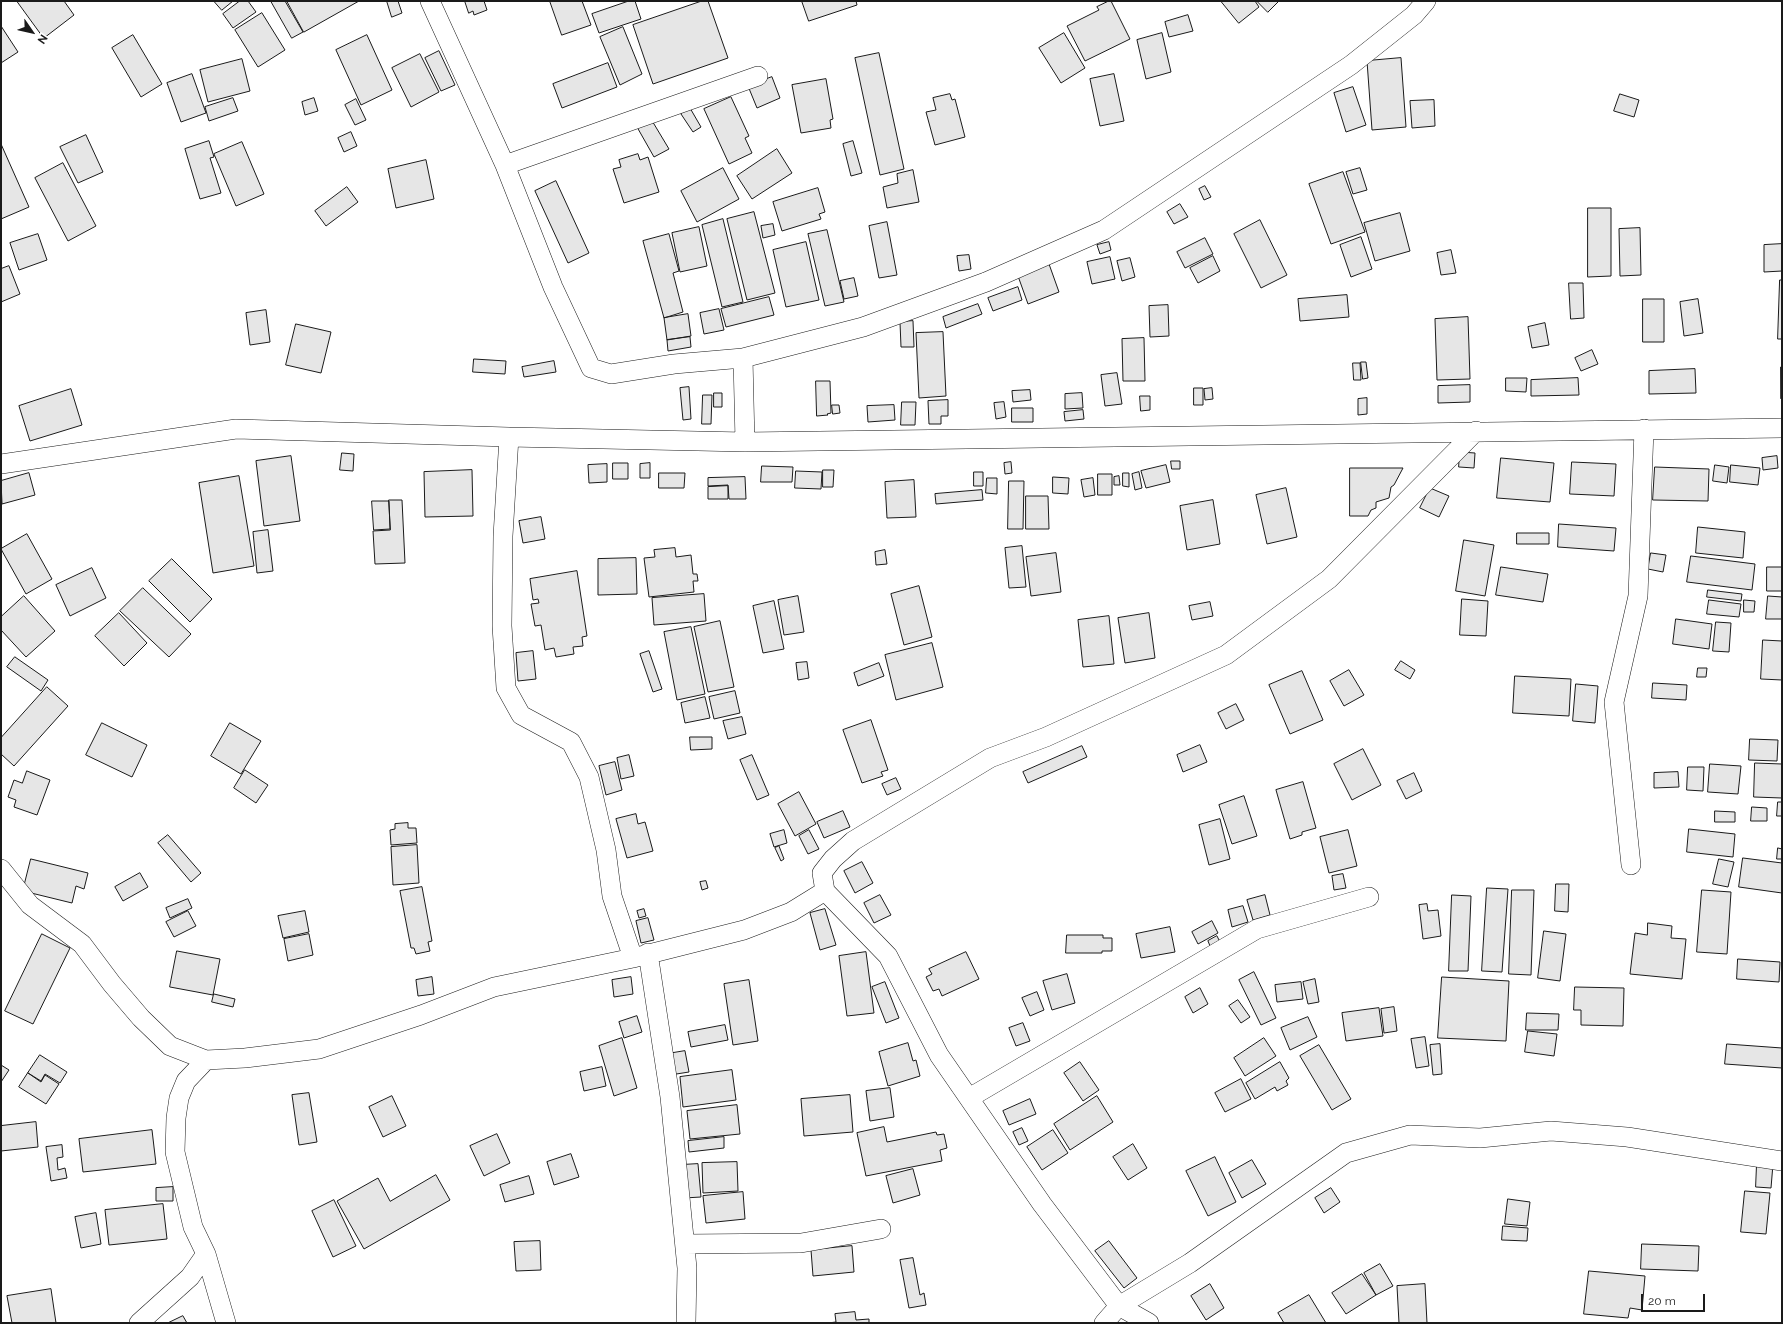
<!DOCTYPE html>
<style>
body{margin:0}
#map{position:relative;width:1783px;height:1324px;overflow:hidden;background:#fff;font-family:Raleway,sans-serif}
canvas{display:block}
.frame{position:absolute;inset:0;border:2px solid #1a1a1a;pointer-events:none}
.north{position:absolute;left:12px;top:12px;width:40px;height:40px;-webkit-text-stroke:3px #fff;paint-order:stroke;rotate:124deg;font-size:11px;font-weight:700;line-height:16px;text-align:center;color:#1a1a1a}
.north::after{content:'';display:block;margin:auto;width:14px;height:18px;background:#1a1a1a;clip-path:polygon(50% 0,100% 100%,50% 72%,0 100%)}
.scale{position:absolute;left:1641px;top:1294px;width:64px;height:18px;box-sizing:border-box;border:2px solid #1a1a1a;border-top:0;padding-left:5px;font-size:12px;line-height:14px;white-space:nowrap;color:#1a1a1a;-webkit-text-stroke:3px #fff;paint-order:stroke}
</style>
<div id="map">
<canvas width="1783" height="1324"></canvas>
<div class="frame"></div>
<div class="north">N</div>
<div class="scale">20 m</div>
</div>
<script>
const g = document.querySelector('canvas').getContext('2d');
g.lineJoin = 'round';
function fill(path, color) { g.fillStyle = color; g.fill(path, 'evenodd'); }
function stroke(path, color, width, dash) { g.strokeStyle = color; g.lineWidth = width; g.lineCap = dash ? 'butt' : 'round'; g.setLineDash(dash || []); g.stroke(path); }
const building = new Path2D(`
 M17,1H64L74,15L44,38Z
 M214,1H233L222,10Z
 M240,1H248L256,12L233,28L223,14Z
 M271,1H285L303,32L292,38Z
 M287,1H359L304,32Z
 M387,1H398L402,13L392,17Z
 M465,1H484L487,10L474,15L473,11L469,13Z
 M550,1H582L591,25L562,35Z
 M629,1H635L641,19L599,33L592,14Z
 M702,1H708L728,58L653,84L633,25Z
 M802,1H856L857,5L809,21Z
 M1109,1H1111L1130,39L1085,61L1067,26L1099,10L1097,7Z
 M1221,1H1255L1259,7L1239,23Z
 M1257,1H1279L1268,12Z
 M262,13L285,50L258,67L235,30Z
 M1188,15L1193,31L1169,37L1165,22Z
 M1,26L18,52L1,63Z
 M623,27L642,74L620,85L600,37Z
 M1064,33L1085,68L1061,83L1039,48Z
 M1162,33L1171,72L1146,79L1137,40Z
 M133,35L162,84L141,97L112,48Z
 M367,35L392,90L361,105L336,50Z
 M439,51L455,85L441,91L425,58Z
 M879,53L904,169L880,175L855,58Z
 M420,54L439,92L411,107L392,68Z
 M1401,58L1406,127L1372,130L1367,61Z
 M242,59L250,91L208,102L200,70Z
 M608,63L617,87L562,108L553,84Z
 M192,74L206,113L181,122L167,83Z
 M1114,74L1124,121L1100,126L1090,79Z
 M772,77L780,98L757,108L748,86Z
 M826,79L833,119L830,120L831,128L801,133L792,85Z
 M1353,87L1366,125L1346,132L1334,93Z
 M950,94L952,100L955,99L965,137L935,145L926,112L936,110L933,98Z
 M1620,94L1639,100L1634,117L1614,111Z
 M731,97L749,136L745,138L752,153L729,164L704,109Z
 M233,98L238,111L209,121L205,107Z
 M314,98L318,111L305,115L302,102Z
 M356,99L366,120L355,125L345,105Z
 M1434,100L1435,126L1412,128L1410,101Z
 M690,108L701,127L693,132L681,114Z
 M651,119L669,149L654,157L637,127Z
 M351,132L357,146L344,152L338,138Z
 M86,135L103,172L78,183L60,147Z
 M209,141L214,157L210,158L221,193L200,199L185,149Z
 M853,141L862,173L851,176L843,144Z
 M242,142L264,194L236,206L214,154Z
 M1,144L29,207L1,219Z
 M777,149L792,173L752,199L737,176Z
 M638,154L640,160L648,157L659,192L624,203L613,169L621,167L619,160Z
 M426,160L434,199L396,208L388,169Z
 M63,163L96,226L68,241L35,178Z
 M723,168L739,199L697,222L681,191Z
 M1360,168L1367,190L1353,194L1346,172Z
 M913,170L919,202L887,208L883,187L898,183L897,174Z
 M1343,172L1365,232L1331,244L1309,184Z
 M556,181L589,253L568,263L535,191Z
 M1205,186L1211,197L1204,200L1199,189Z
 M347,187L358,202L326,226L315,211Z
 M818,188L825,212L819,214L821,219L782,231L773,202Z
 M1180,204L1188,217L1174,224L1167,212Z
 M1588,208H1611V276L1588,277Z
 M754,212L775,293L747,300L727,219Z
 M1400,213L1410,251L1375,261L1364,223Z
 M723,219L743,302L722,307L702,225Z
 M1260,220L1287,275L1261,288L1234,234Z
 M887,222L897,275L879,278L869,226Z
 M773,224L775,235L763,238L761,226Z
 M699,227L707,266L680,272L672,233Z
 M1640,228L1641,275L1620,276L1619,229Z
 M827,230L844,302L825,306L808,234Z
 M38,234L47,260L19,270L10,243Z
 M669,234L679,271L673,273L683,312L664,318L643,241Z
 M1361,237L1372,269L1351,277L1340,245Z
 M1205,238L1213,254L1185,268L1177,252Z
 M806,242L819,300L786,307L773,250Z
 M1109,242L1111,250L1100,254L1097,245Z
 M1782,244V271L1764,272V245Z
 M1451,250L1456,273L1441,275L1437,253Z
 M969,255L971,269L959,271L957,256Z
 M1213,256L1220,271L1198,283L1190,268Z
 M1110,257L1115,279L1092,284L1087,262Z
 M1130,258L1135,277L1122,281L1117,261Z
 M1049,264L1059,292L1028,304L1018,276Z
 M9,266L20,294L1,302V269Z
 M854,278L858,296L844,299L840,281Z
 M1780,280H1782V339H1778Z
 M1569,283H1583L1584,318L1571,319Z
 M1018,287L1022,300L993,311L988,298Z
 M1347,295L1349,317L1300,321L1298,299Z
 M769,297L774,315L726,327L721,309Z
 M1643,299H1664V342H1643Z
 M1698,299L1703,333L1684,336L1680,302Z
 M978,304L982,314L946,328L943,317Z
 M1168,305L1169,336L1150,337L1149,306Z
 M719,309L724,330L704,334L700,313Z
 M266,310L270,342L250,345L246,313Z
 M688,314L691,336L667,340L664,318Z
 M1468,317L1470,379L1437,380L1435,319Z
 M913,321L914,347H901L900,322Z
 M1545,323L1549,345L1532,348L1528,327Z
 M296,324L331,332L321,373L286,365Z
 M943,332L946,396L919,398L916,333Z
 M690,337L691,347L668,351L667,340Z
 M1144,338L1145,381H1123L1122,339Z
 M1592,350L1598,364L1581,371L1575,358Z
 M474,359L506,361L505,374L473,372Z
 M554,361L556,372L524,377L522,367Z
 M1361,362H1366L1368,378L1363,379Z
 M1353,363H1360L1361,380H1354Z
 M1781,367H1782V400L1781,399Z
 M1695,369L1696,393L1649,394V371Z
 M1117,373L1122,404L1105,406L1101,375Z
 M1506,378H1527L1526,392L1506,391Z
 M1578,378L1579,395L1531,396V380Z
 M816,381H830L831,413L827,414L828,415L817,416Z
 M1470,385V402L1438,403V386Z
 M689,387L691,419L683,420L680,388Z
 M1194,388H1203V405H1194Z
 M1212,388L1213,399L1205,400L1204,389Z
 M71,389L82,425L30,441L19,406Z
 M1030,390L1031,400L1013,402L1012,391Z
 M714,393H722V407H714Z
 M1082,393L1083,408L1065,409V394Z
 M703,395H712L711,424H702Z
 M1140,396H1150V410L1141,411Z
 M1367,398V414L1358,415V399Z
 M948,400V416H941V424H929L928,401Z
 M902,402H916L915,425H901Z
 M1004,402L1006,417L996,419L994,403Z
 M832,405H839L840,413L833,414Z
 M894,405L895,420L868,422L867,406Z
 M1012,408H1033V422H1012Z
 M1083,410L1084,419L1065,421L1064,412Z
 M1460,452L1475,453L1474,468L1459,467Z
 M342,453L354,454L353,471L340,470Z
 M291,456L300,521L264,526L256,461Z
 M1777,456L1778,468L1763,470L1762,458Z
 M1501,458L1554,463L1550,502L1497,498Z
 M1171,461H1180V469H1172Z
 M1011,462L1012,473L1005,474L1004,463Z
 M1572,462L1616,464L1614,496L1570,494Z
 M613,463H628V479H613Z
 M650,463V478H640V464Z
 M607,464V482L589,483L588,465Z
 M1166,465L1170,482L1146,488L1141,471Z
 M1715,465L1729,467L1727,483L1713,481Z
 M1731,465L1760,468L1758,485L1730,482Z
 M762,466L793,467L792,482H761Z
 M1655,467L1709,469L1708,501L1653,500Z
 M1350,468H1403L1394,485L1391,487L1389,498L1376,502V508L1371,510L1368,516H1350Z
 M472,470L473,516L425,517L424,472Z
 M823,470H834L833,487H823Z
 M796,471L822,472L821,489L795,488Z
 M974,472H983V486H974Z
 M1139,472L1142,488L1135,490L1132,474Z
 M29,473L35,495L2,504L1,481Z
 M659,473H685L684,488H659Z
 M1123,473H1129V487L1123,486Z
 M1098,474H1112V495H1098Z
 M239,476L254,566L213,573L199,483Z
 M1119,476L1120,485H1114V477Z
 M745,477L746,499H729L728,485L708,486V478Z
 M1053,477L1069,478L1068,494L1053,493Z
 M987,478H997V494L986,493Z
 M1093,478L1095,495L1084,497L1081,480Z
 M914,480L916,517L887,518L885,482Z
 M1009,481H1024L1023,529H1008Z
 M728,486V499H708V487Z
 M1286,488L1297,537L1267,544L1256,495Z
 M1430,488L1449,496L1439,517L1420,508Z
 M982,490L983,500L936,504L935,494Z
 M1026,496H1048L1049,529H1026Z
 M389,500H402L405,563L375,564L373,531L390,530Z
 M1213,500L1220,544L1187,550L1180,506Z
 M372,501H389L390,529L374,530Z
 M541,517L545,539L523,543L519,521Z
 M1559,524L1616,528L1614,551L1558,547Z
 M1698,527L1745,532L1743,558L1696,553Z
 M268,530L273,571L257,573L253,532Z
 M1517,533H1549V544H1517Z
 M27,534L52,579L26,594L1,549Z
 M1464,540L1494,545L1485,596L1456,591Z
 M1022,546L1026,587L1009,588L1005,548Z
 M675,548L676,557L691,555L693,574H697L698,581H693L694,592L649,597L644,558L655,557L654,550Z
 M885,550L887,564L876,565L875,552Z
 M1056,553L1061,592L1031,596L1026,557Z
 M1651,553L1666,555L1663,572L1648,569Z
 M1691,556L1755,564L1752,590L1687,582Z
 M636,558L637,594L598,595V559Z
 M172,559L212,599L190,622L149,581Z
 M1501,567L1548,574L1543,602L1496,595Z
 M1767,567H1782V591H1767Z
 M92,568L106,598L70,616L56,585Z
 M577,571L587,636L582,637L583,646L573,647L574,654L556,657L554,648L545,650L541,625L535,626L531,604L539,603L538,599L533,600L530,579Z
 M919,586L932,637L904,645L891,594Z
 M143,588L191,634L169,657L120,611Z
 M1708,590L1742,594L1741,601L1707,597Z
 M704,594L706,621L654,625L652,598Z
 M24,596L55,631L26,657L1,630V617Z
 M798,596L804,632L784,635L778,600Z
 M1768,596L1782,597V619H1766Z
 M1462,599L1488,601L1486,636L1460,635Z
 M1709,600L1741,604L1739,617L1707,614Z
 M1744,600L1755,601L1754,612H1744Z
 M774,601L784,649L763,653L753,606Z
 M1210,602L1213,616L1192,620L1189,606Z
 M119,613L147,643L124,666L95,636Z
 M1149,613L1155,658L1125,663L1118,618Z
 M1109,616L1114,664L1083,667L1078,620Z
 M1676,619L1712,624L1709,649L1673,644Z
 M720,621L734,687L708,692L694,627Z
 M1716,622L1731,623L1729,652L1713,651Z
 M691,627L705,694L677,700L664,632Z
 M1763,640L1782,641V680L1761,679Z
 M932,643L943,687L896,700L885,655Z
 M533,651L536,679L518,681L516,653Z
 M649,651L662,689L653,692L640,654Z
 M15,657L48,680L41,691L7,667Z
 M1401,661L1415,670L1410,679L1395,670Z
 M807,662L809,678L798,680L796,663Z
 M879,663L884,676L858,686L854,673Z
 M1698,668H1707L1706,677H1697Z
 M1349,670L1364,695L1344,706L1330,681Z
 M1302,671L1323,720L1290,734L1269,685Z
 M1515,676L1571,679L1569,716L1513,713Z
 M1653,683L1687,685L1686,700L1652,698Z
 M1576,684L1598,686L1595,723L1573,721Z
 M47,687L68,706L14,766L1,754V738Z
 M735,691L740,713L714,719L709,697Z
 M705,697L710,718L685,723L681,703Z
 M1236,704L1244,720L1226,729L1218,713Z
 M742,717L746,734L728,739L723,721Z
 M871,720L888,770L881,772L883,776L862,783L843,730Z
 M102,723L147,745L132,777L86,755Z
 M230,723L261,741L241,774L211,756Z
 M690,737H712V749L691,750Z
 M1750,739L1778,740L1777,761L1749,760Z
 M1200,745L1207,762L1183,772L1177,755Z
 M1082,746L1087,757L1028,783L1023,772Z
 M1363,749L1381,785L1352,800L1334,764Z
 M629,755L634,776L621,779L617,758Z
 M752,755L769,795L757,800L740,760Z
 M615,762L622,790L606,795L599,766Z
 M1755,763L1782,764V798L1754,797Z
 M1710,764L1741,766L1738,794L1708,792Z
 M1688,767H1704L1703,791L1687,790Z
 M245,770L268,785L256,803L234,788Z
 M27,771L50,780L37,815L14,807L16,800L8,797L14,780L22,783Z
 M1678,772L1679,787L1654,788V773Z
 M1414,773L1422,791L1406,799L1397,781Z
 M896,778L901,789L887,795L882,784Z
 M1303,782L1316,828L1302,832V835L1290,839L1276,790Z
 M799,792L816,824L795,836L778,804Z
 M1244,796L1257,836L1232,844L1219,805Z
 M1778,802H1782V816H1777Z
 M1752,807L1767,808V821H1751Z
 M843,811L850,827L824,838L817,822Z
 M1715,811L1735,812V822H1715Z
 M636,814L638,824L645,822L653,851L627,858L616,819Z
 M1220,819L1230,859L1209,865L1199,825Z
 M408,823V828H416L417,843L391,845L390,830L395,829V824Z
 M1689,829L1735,834L1733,857L1687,852Z
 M784,830L787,843L774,847L770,834Z
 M809,830L819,849L808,854L799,836Z
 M1348,830L1357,866L1329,873L1320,837Z
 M168,835L201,873L191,882L158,843Z
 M417,845L419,883L393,885L391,847Z
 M779,846L784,859L781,861L775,848Z
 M1778,848L1782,849V859H1777Z
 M1743,858L1782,863V893L1739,887Z
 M31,859L88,873L84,889L76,886L72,903L23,891Z
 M1719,859L1734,862L1728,887L1713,884Z
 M862,862L873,883L855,893L844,871Z
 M140,873L148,887L123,901L115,887Z
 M1343,874L1346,888L1334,890L1332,876Z
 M706,881L708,888L702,890L700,882Z
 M1556,884H1569L1568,912L1555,911Z
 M422,887L432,941L428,942L430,951L416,954L414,948H411L400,891Z
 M1487,888L1508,889L1502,972L1482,971Z
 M1512,890H1534L1531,975L1509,974Z
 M1702,890L1731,892L1727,954L1697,952Z
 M880,895L891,915L874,923L864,903Z
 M1265,895L1270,915L1253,920L1247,900Z
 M1452,895L1471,896L1468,971H1449Z
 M188,899L192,908L170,918L166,908Z
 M1427,904L1428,911L1438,910L1441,936L1423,939L1419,905Z
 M1243,906L1248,922L1232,927L1228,910Z
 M644,909L646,916L639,918L637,911Z
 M825,909L836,945L820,950L810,913Z
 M188,911L196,926L174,937L166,922Z
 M305,911L309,932L283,938L278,916Z
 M648,918L654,940L641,943L636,921Z
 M1212,921L1218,933L1198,944L1192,932Z
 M1648,923L1672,926L1671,938L1686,939L1682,979L1630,974L1635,933L1647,935Z
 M1170,927L1175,952L1141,958L1136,934Z
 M1544,931L1566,934L1560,981L1538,978Z
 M42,934L70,948L33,1024L5,1011Z
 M309,934L313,955L288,961L284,939Z
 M1067,935H1103V938H1112V951H1102V953H1066Z
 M1217,936L1222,946L1212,951L1208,941Z
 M177,951L220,959L213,995L170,987Z
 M866,952L874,1013L847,1016L839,956Z
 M966,952L979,979L942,996L939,989L933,991L926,977L932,974L929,969Z
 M1738,959L1780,962L1779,982L1737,979Z
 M1254,972L1276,1018L1261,1025L1239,980Z
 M1067,974L1075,1003L1052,1010L1043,981Z
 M432,977L434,994L418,996L416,980Z
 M631,977L633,994L614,997L612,980Z
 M1442,977L1509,981L1506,1041L1438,1038Z
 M1315,979L1319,1002L1308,1004L1303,982Z
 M749,980L758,1041L733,1045L724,984Z
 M885,982L899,1018L886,1023L872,987Z
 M1301,982L1303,999L1277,1002L1275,985Z
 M1575,987L1624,988L1623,1026L1581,1025V1010H1574Z
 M1200,988L1208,1004L1193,1013L1185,997Z
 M1037,992L1044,1010L1030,1016L1022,998Z
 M214,994L235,999L233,1007L212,1002Z
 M1238,1000L1250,1017L1241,1023L1229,1006Z
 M1394,1007L1397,1031L1384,1033L1381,1009Z
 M1379,1008L1383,1036L1346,1041L1342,1013Z
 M1527,1013L1559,1014L1558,1030H1526Z
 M637,1016L642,1032L624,1038L619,1022Z
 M1308,1017L1317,1037L1290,1050L1281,1028Z
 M1023,1023L1030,1041L1016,1046L1009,1028Z
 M725,1025L728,1040L691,1047L688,1032Z
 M1528,1031L1557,1034L1554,1056L1525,1052Z
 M1425,1037L1429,1066L1416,1068L1411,1039Z
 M622,1038L637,1088L614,1096L599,1046Z
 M1264,1038L1276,1056L1245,1076L1234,1058Z
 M908,1043L913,1061L916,1060L920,1076L888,1086L879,1052Z
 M1440,1044L1442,1074L1433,1075L1430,1045Z
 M1727,1044L1782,1048V1068L1725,1064Z
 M1319,1045L1351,1099L1332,1110L1300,1056Z
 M685,1051L689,1072L670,1075L667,1054Z
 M40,1055L67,1072L60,1083L45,1074L41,1081L28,1073Z
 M1080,1062L1099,1090L1083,1101L1064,1073Z
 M1280,1062L1289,1078L1286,1081L1288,1085L1277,1091L1275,1087L1255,1099L1246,1083Z
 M1,1065L9,1070L1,1082Z
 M602,1067L606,1086L584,1091L580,1072Z
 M732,1070L736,1100L683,1107L680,1077Z
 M28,1073L41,1082L45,1075L59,1084L46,1104L19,1087Z
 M1241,1079L1251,1099L1225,1112L1215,1093Z
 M890,1088L894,1117L870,1121L866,1091Z
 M309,1093L317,1142L299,1145L292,1095Z
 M850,1095L853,1132L804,1136L801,1099Z
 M392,1096L406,1126L383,1137L369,1107Z
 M1097,1096L1113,1122L1070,1150L1054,1124Z
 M1030,1099L1036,1114L1009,1125L1003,1111Z
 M737,1105L740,1134L690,1139L687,1111Z
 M36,1122L38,1147L1,1151V1126Z
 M884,1127L887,1142L936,1132L937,1135L944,1134L947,1148L940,1150L942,1161L866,1176L857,1133Z
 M1022,1128L1028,1141L1019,1145L1013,1132Z
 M152,1130L156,1164L83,1172L79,1139Z
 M1053,1130L1068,1153L1042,1170L1027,1147Z
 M497,1134L510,1163L484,1176L470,1146Z
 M724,1137V1148L689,1152L688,1141Z
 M1133,1144L1147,1168L1128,1180L1113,1157Z
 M62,1145L63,1157L57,1158L58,1170L65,1168L67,1178L51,1181L46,1147Z
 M571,1154L579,1177L554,1185L547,1162Z
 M1215,1157L1236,1202L1208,1216L1186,1171Z
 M1252,1160L1266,1184L1242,1198L1229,1173Z
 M737,1162L738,1191L703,1193L702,1163Z
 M1757,1163L1773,1164L1771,1188L1756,1187Z
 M698,1164L701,1197L684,1198L681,1165Z
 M913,1169L920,1195L893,1203L886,1176Z
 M436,1175L450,1200L364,1249L337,1201L378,1178L390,1201Z
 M529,1176L534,1194L505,1202L500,1185Z
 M173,1187V1201H156V1188Z
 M1331,1188L1340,1202L1324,1213L1315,1198Z
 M1745,1191L1770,1193L1766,1234L1741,1232Z
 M743,1192L745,1219L706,1223L703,1196Z
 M1508,1199L1530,1202L1527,1226L1505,1224Z
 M334,1200L356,1246L333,1257L312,1211Z
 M163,1204L167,1239L109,1245L105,1210Z
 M96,1213L101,1244L81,1248L75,1217Z
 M1503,1226L1528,1228L1527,1241L1502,1240Z
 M540,1241L541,1270L516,1271L514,1242Z
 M1109,1241L1137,1278L1124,1288L1095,1251Z
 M1642,1244L1699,1246L1698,1271L1641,1269Z
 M852,1246L854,1272L813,1276L811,1250Z
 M913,1258L920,1295L924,1293L926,1305L909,1308L900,1260Z
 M1380,1264L1393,1286L1376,1295L1364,1273Z
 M1589,1271L1645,1276L1642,1310L1630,1308L1628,1318L1584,1314Z
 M1362,1274L1376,1295L1346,1314L1332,1293Z
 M1210,1284L1224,1308L1206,1320L1191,1296Z
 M1425,1284L1427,1323H1399L1397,1286Z
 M51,1289L56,1323H12L7,1296Z
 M1309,1295L1326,1323H1284L1278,1313Z
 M855,1312L856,1320L869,1319V1323H828L836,1322L835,1314Z
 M183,1316L187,1323H168Z`);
const minor = new Path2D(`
 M430,1L505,165L553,287L591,368L611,374L674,364L743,358
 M505,165L758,76
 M509,437L503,536L502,626L506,688L521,715L571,742L589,777L606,850L612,896L633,958
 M745,442L743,358L863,327L986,282L1104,230L1351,65L1414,15L1426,1
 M1,464L236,429L509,437L745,442L1782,428
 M1631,865L1614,702L1638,596L1644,429
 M1,869L30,905L82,944L112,984L141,1018L170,1046L206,1060
 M825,891L888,956L939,1055L1042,1204L1119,1306L1149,1323
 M648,953L670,1097L687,1268L686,1323
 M969,1098L1257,929L1369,897
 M685,1244L801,1243L881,1229
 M206,1254L226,1323
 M139,1323L190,1277L206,1254L193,1227L175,1152L176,1118L179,1098L186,1081L206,1060L245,1058L319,1049L421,1015L494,987L633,958L744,930L791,912L825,891L822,873L833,859L853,841L990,758L1046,737L1226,655L1329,579L1476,431
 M1104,1323L1119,1306L1190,1263L1346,1153L1410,1135L1480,1138L1551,1131L1627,1137L1782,1161`);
fill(building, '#e6e6e6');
stroke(building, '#1a1a1a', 1);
stroke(minor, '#1a1a1a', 20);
stroke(minor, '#fff', 19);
</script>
